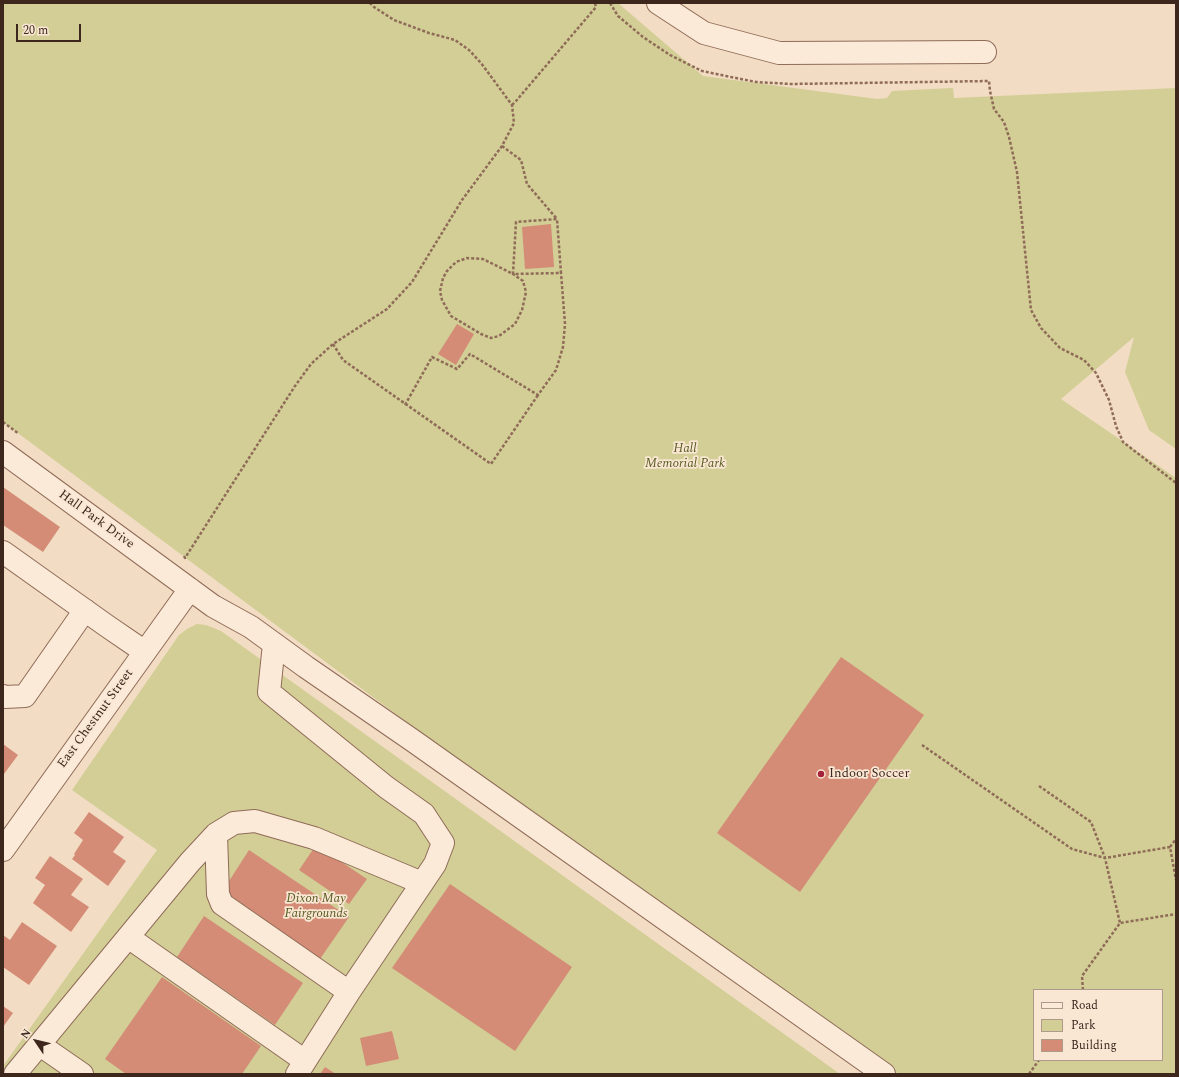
<!DOCTYPE html>
<style>
body{margin:0}
#map{position:relative;width:1179px;height:1077px;overflow:hidden;background:#f2dcc3;font-family:Spectral,serif}
canvas{display:block}
.frame{position:absolute;inset:0;border:4px solid #3d271d;pointer-events:none}
.legend{position:absolute;left:1033px;top:989px;width:130px;height:72px;box-sizing:border-box;background:#f9e7d4;border:1px solid #ae9a8b;margin:0;padding:5px 7px;list-style:none;font-size:12px;color:#3d271d}
.legend li{display:flex;align-items:center;gap:8px;height:20px}
.legend b{width:20px;border:1px solid #ae9a8b}
.north{position:absolute;left:16px;top:1021px;width:40px;height:40px;-webkit-text-stroke:3px #f9e7d4;paint-order:stroke;rotate:305deg;font-size:11px;font-weight:700;line-height:16px;text-align:center;color:#3d271d}
.north::after{content:'';display:block;margin:auto;width:14px;height:18px;background:#3d271d;clip-path:polygon(50% 0,100% 100%,50% 72%,0 100%)}
.scale{position:absolute;left:16px;top:24px;width:65px;height:18px;box-sizing:border-box;border:2px solid #3d271d;border-top:0;padding-left:5px;font-size:12px;line-height:14px;white-space:nowrap;color:#3d271d;-webkit-text-stroke:3px #f9e7d4;paint-order:stroke}
</style>
<div id="map">
<canvas width="1179" height="1077"></canvas>
<div class="frame"></div>
<ul class="legend">
<li><b style="height:5px;background:#fcead8"></b>Road</li>
<li><b style="height:11px;background:#d2ce96"></b>Park</li>
<li><b style="height:11px;background:#d48c76"></b>Building</li>
</ul>
<div class="north">N</div>
<div class="scale">20 m</div>
</div>
<script>
const g = document.querySelector('canvas').getContext('2d');
g.lineJoin = 'round';
function fill(path, color) { g.fillStyle = color; g.fill(path, 'evenodd'); }
function stroke(path, color, width, dash) { g.strokeStyle = color; g.lineWidth = width; g.lineCap = dash ? 'butt' : 'round'; g.setLineDash(dash || []); g.stroke(path); }
function label(font, color, halo, rows, align = 'center') {
  g.font = font + ' Spectral,serif'; g.lineWidth = 3.5; g.setLineDash([]); g.textBaseline = 'middle'; g.strokeStyle = halo; g.fillStyle = color; for (const [text, x, y, turn = 0] of rows) {
    g.save(); g.translate(x, y); g.rotate((+turn || 0) * Math.PI / 180); g.textAlign = isNaN(turn) ? turn : align; if (halo) g.strokeText(text, 0, 0); g.fillText(text, 0, 0); g.restore();
  }
}
const green = new Path2D(`
 M3,3H618L703,76L877,99L887,98L892,91L953,88L954,98L1176,88V449L1149,430L1125,372L1134,337L1061,399L1176,478V1074H899L799,1014L3,422ZM1034,990H1162V1060H1034Z
 M197,624L206,625L221,631L840,1074H3V1066L157,850L72,790L179,635L187,629Z`);
const building = new Path2D(`
 M551,224L554,267L525,269L522,227Z
 M457,324L474,334L456,365L438,354Z
 M3,487L60,527L43,552L3,525Z
 M841,657L924,715L800,892L717,833Z
 M3,744L18,755L4,774L3,773Z
 M89,812L124,837L113,852L126,861L108,886L72,859L75,855L74,854L83,840L74,833Z
 M316,845L367,879L349,904L299,870Z
 M249,850L349,917L320,959L222,892Z
 M50,856L83,879L71,895L89,907L71,932L33,903L45,885L35,878Z
 M450,884L572,967L515,1051L392,968Z
 M204,916L303,983L275,1025L177,957Z
 M22,922L57,946L29,985L3,967V935L10,940Z
 M162,977L261,1046L242,1074H126L105,1059Z
 M3,1006L13,1013L3,1027Z
 M392,1031L399,1059L366,1066L360,1038Z
 M325,1067L336,1074H320Z`);
const path = new Path2D(`
 M610,3L618,16L643,37L670,55L702,71L726,76L756,82L791,84L989,81L990,91L994,109L1004,122L1009,137L1017,172L1031,310L1041,328L1060,348L1084,360L1096,373L1109,400L1116,426L1123,442L1176,483
 M512,105L516,101L596,7L595,3
 M502,146L521,160L527,184L557,219L516,222L513,274L483,259L467,258L456,262L447,271L443,278L440,291L442,300L451,316L481,334L491,338L499,336L515,324L522,310L526,292L523,281L513,274L561,273L557,219
 M333,344L343,360L491,464L538,395
 M405,405L432,357L457,369L470,354L538,395L556,370L563,347L565,324L561,273
 M3,422L19,434
 M184,556L185,558L295,386L311,364L333,344L387,309L412,282L462,200L502,146L514,123L512,105L481,63L469,50L455,40L429,33L394,20L374,7L370,3
 M922,745L1072,849L1105,858L1120,923
 M1039,786L1091,822L1105,858L1170,847L1176,880
 M1170,847L1176,839
 M1083,990L1082,976L1120,923L1176,914
 M1029,1074L1039,1060`);
const minor = new Path2D(`
 M658,3L704,33L779,53L985,52
 M3,452L213,606L251,627L306,667L412,740L884,1074
 M3,552L107,626L145,652
 M274,644L269,692L386,787L424,814L443,843L435,864L349,992L297,1074
 M3,696L5,697L25,696L85,610
 M216,834L218,894L222,904L349,992
 M3,850L190,589
 M128,937L305,1061
 M40,1045L82,1074
 M15,1074L190,862L216,834L234,823L255,821L314,838L422,883`);
const markers = [
 [821,774,4,"#a4223a"]
];
const parkNames = [
 ["Hall",685,449],
 ["Memorial Park",685,464],
 ["Dixon May",316,899],
 ["Fairgrounds",316,914]
];
const streetNames = [
 ["Hall Park Drive",96,520,36],
 ["East Chestnut Street",96,719,-54]
];
const poiNames = [
 ["Indoor Soccer",829,774]
];
fill(green, '#d2ce96');
fill(building, '#d48c76');
stroke(minor, '#8f6b58', 24);
stroke(path, '#8f6b58', 2.5, [3, 2]);
stroke(minor, '#fcead8', 22);
for (const [x, y, r, color] of markers) { const dot = new Path2D(); dot.arc(x, y, r, 0, 2 * Math.PI); g.fillStyle = color; g.fill(dot); stroke(dot, '#f9e7d4', 1.5); }
label('italic 13px', '#585c22', '#f9e7d4', parkNames);
label('13px', '#3d271d', '#f9e7d4', streetNames);
label('13px', '#3d271d', '#f9e7d4', poiNames, 'left');
</script>
